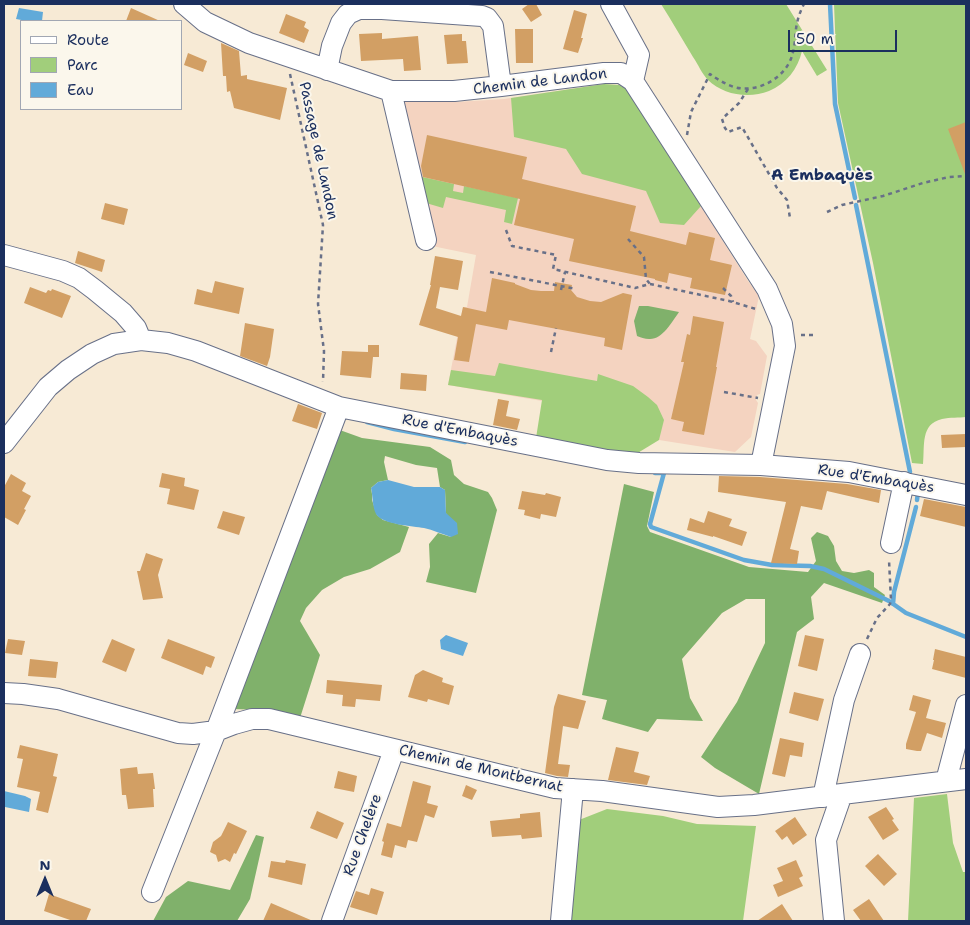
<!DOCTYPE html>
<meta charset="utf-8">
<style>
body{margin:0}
#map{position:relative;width:970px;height:925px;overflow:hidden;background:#f7ead5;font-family:"Shantell Sans",sans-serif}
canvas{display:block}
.frame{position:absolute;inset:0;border:5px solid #1b2f5e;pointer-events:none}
.legend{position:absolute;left:20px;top:20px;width:162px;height:90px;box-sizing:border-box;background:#fbf7ec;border:1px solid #a1a7b3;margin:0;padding:6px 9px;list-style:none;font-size:15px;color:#1b2f5e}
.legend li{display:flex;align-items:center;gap:10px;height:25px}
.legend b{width:25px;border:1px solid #a1a7b3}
.north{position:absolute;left:20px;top:855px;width:50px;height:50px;-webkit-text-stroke:4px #fbf7ec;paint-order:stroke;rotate:0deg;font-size:14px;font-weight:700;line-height:20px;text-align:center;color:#1b2f5e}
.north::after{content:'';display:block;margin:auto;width:18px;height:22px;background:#1b2f5e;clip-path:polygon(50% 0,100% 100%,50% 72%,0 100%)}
.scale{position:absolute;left:788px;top:30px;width:109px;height:22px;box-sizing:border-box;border:2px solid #1b2f5e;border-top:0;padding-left:6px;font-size:15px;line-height:18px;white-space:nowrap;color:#1b2f5e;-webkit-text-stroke:4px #fbf7ec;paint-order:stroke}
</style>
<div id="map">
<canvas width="970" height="925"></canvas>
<div class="frame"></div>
<ul class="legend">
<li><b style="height:6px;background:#fff"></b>Route</li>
<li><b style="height:14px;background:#a1ce7b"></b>Parc</li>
<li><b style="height:14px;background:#61aad9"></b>Eau</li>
</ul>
<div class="north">N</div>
<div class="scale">50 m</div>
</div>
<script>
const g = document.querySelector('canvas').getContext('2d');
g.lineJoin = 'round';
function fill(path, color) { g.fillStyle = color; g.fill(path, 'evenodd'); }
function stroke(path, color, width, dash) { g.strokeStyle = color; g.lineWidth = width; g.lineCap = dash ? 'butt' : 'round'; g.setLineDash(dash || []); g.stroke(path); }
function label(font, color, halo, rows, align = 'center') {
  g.font = font + ' "Shantell Sans",sans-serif'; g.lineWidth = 4; g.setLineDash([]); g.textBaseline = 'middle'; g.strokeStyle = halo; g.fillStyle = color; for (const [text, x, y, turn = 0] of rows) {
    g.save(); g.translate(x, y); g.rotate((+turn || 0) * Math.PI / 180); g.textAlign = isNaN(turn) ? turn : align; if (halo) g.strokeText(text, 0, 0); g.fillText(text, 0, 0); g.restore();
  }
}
const built = new Path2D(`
 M604,84L619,85L628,90L748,281L759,296L750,339L756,341L767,356L760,394L757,395L756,400L758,403L751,437L735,452L659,440L630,416L448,385L463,307H467L476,255L432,246L402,102H456L504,99Z`);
const green = new Path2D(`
 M661,4H786L827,70L817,76L802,51C798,69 786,84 769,91C749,99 723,95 708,80C702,74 698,64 693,57C682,39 672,21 661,4Z
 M834,4H966V417C959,418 950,417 942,419C920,424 925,446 923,464L912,463L873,263L838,103Z
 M604,84L619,85L628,90L701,206L684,225L660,223L646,191L582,174L566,149L514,137L511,98Z
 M418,176L454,184L453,191L463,193L464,186L518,198L512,224L504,222L506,210L446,197L443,208L426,203Z
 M499,363L597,381L598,374L633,386L648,397L657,405L664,420L659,440L636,454L536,438L542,400L448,385L451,370L495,376Z
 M947,794L953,843L963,872H966V921H908L914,798Z
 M607,809L663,816L697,824L756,826L743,921H569L579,820Z`);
const forest = new Path2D(`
 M639,306H648L679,312C672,322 662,340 649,339C645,339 640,337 637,336L634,321Z
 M337,429L362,438L430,447L451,460L454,475L464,484L488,492L492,498L497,510L476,593L426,582L430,567L429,544L438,533L451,537L446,513L445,490L440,487L437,468L416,465L385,456L384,462L388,480L378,482L371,488L372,494V500L377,515L383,520L409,527L400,552L370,569L344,577L322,590L306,608L300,621L320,655L300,718C277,712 256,709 231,709Z
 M624,484L654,492L647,526L650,532L749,567L808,572L816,561L811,538L817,532L828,536L834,546L836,561L842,571L854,573L869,570L874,573V587L885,595L882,603L824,583L811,597L814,619L797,632L759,794L715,768L701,757L737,702L765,643V599H746L722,613L682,659L690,698L703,721L657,719L648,732L602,719L607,700L582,695Z
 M256,835L264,837L250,899L237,921H153L166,897L188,881L230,890Z`);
const water = new Path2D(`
 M19,8L43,12L42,21H27L16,19Z
 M388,480L414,487H440L445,490L446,513L457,523L458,534L451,537C442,534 433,530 424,528C413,526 383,525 376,514C372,506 373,496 371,488L378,482Z
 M446,635L468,643L463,656L441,649L440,640Z
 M4,791L25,796L31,799L29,812L5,807L4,806Z`);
const stream = new Path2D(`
 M830,4L835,104L855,198
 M856,205L910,472
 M367,422L394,429L465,442
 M655,473H664L650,524L651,527L744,560L772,565L810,566L824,569L889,601L906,613L966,637
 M917,500L918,492
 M893,604L894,592L916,507`);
const building = new Path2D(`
 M529,4H536L542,15L531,22L522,9Z
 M131,8L160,21H126Z
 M574,10L587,14L581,38H583L578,53L563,49Z
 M286,14L306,22L304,27L309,30L304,43L279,33Z
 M515,29H533V63H516Z
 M382,33V39L418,36L421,70L404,71L403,59L361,61L359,34Z
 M462,34V41H466L468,63L447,64L444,35Z
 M221,43L239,51L241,76L247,75V79L287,88L280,120L234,108L230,91L227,92L226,76H223Z
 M188,53L207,61L203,72L184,65Z
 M966,122V174H965L948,129Z
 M427,135L527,157L522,179L636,206L630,231L686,245L689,232L715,238L710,260L732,265L725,295L690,288L692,278L669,273L667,283L655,280V279L569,261L574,239L514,225L520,199L423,177L421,166Z
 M105,203L128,209L124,225L101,219Z
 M78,251L105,260L102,272L75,263Z
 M435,256L463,261L458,290L440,287L436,308L461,316L463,307L486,312L492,278L515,283V284L531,290L541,291H554L555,282L572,285L571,290L577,297L590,301L601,302L623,293L632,295L622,350L604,346L605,338L509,320L507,330L476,324L469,362L454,360L458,337L419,325L431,285H430Z
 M215,281L244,288L239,314L194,304L197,289L212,293Z
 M30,287L46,293L48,290L51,291L52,289L71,296L62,318L24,303Z
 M693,316L724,322L716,367H717L704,435L682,431L684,422L671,419L684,362H681L687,334L690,335Z
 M245,323L274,329L270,357L267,366L240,356Z
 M368,345H379V357H373L371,378L340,375L342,351L368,352Z
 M401,373L427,375L426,391L400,389Z
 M498,399L509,401L506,416L520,419L517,430L493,425Z
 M298,404L322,413L317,429L292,421Z
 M966,434V447L942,448L941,435Z
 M162,473L185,478L184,486L199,490L194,510L167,504L170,489L159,487Z
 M11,474L26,483L22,491L31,496L24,509L26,510L18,525L4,517V487Z
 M719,476L760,477L847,484L881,490L879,503L827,491L822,510L801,506L790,549L799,551L797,564L771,563L786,502L718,492Z
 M522,491L545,495L546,493L561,497L556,517L541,514L540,519L524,515L525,510L518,509Z
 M924,499L966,507V527L920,516Z
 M223,511L245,517L239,535L217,528Z
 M708,511L732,519L729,526L747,532L742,546L713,536V537L687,530L690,518L704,523Z
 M146,553L163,559L158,575L163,598L143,600L137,571H140Z
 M805,635L824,639L817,671L798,666Z
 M8,639L25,641L22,655L5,653Z
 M112,639L135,649L126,672L102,662Z
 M168,639L215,657L211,668L206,666L203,675L161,658Z
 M935,649L966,657V678L932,669L934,660H933Z
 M30,659L58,662L56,678L28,676Z
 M423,670L443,678L442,682L454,686L449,705L428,699L427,702L408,697L415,675Z
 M327,680L382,685L380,701L356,699L355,707L342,706L343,695L326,693Z
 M794,692L824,699L818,721L789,713Z
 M558,694L586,701L578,729L563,726L558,764L570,765L568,777L557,776L545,773L554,707Z
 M913,695L931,700L926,718L946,723L942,738L927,733L921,751H917L906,749V744L916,712L909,710Z
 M780,738L804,743L802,757L790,755L785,777L772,774Z
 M20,745L58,754L53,776L57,777L48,813L36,810L40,792L17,787L23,759L17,758Z
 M616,747L639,752L634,772L650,776L647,785L608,780Z
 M137,767L138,774L153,773L155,789H153L154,807L128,809L126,795H122L120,769Z
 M338,771L357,776L354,792L334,788Z
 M413,781L431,786L427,803L438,806L434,818L425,815L417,842L408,840L406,848L395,845L392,858L381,855L384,842L382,841L387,823L401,827Z
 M466,785L477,790L472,800L462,796Z
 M886,807L894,819L892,820L899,830L883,840L868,817Z
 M317,811L344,823L337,839L310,828Z
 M540,812L542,837L522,839L521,835L492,837L490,821L520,818V814Z
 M795,817L807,835L793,845L787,836L782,840L775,831Z
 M228,822L247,831L236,854L234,853L230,862L225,859L218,862L216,855L210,852L213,842L221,836Z
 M878,854L897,874L884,886L865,866Z
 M286,860L306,864L302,885L268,877L271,861L285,863Z
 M796,860L803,876L799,878L803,886L778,897L773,885L783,881L777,868Z
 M371,888L384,892L377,915L350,907L356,891L369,895Z
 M49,894L91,909L86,921H73L44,911Z
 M869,899L884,921H861L853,910Z
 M271,903L313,921H263Z
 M782,904L793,921H757Z`);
const path = new Path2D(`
 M290,74L323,225L318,304L324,351L323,382
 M748,89L739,103L722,119L725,128L728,132L742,127L777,188L787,200L790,218
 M687,135L691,112L710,74C717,79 725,84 734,87C758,94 788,77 793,52C795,45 795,37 796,29C797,20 800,12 804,4
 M827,212L842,205L883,196L923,183L949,177L966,176
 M506,230L512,246L556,255L553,269L635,288L650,284L729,301L756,309
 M628,239L644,257L646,279L650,284
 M490,272L576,289
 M723,288L731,296L733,302
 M561,290L565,272
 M801,335H817
 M551,352L556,328
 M724,392L758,398
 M867,639L877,618L890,604L891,600L889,560`);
const minor = new Path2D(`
 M184,4L205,22L249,43L391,91H454L501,86L604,73H621L633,81L767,289L782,324L785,346L761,465
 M611,4L639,55L633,81
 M327,70L332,46L341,23L348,14L359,9H382L482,16L487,18L493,26L501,86
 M391,91L426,240
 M4,255L63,271L79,278L95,290L123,313L136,328L141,340
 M4,443L48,387L68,370L92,354L114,344L141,340L168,343L196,351L339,407L607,460L639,463L761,465L849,472L966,495
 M891,543L904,482
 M4,693L23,694L58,699L178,733L193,734L216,731L234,724L252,719H269L555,788L602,791L718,807L754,805L842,794L966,779
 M946,781L966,705
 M823,797L844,700L860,654
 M152,892L216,731L339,407
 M332,921L394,750
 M561,921L573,789
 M834,921L826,840L842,794`);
const streetNames = [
 ["Chemin de Landon",540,82,-7],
 ["Passage de Landon",318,151,78],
 ["Rue d'Embaquès",460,431,11],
 ["Rue d'Embaquès",876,479,9],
 ["Chemin de Montbernat",481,769,13],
 ["Rue Chelère",363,835,-70]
];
const neighbourhoodNames = [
 ["A Embaquès",822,176]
];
fill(built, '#f4d3c0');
fill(green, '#a1ce7b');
fill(forest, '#80b16b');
fill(water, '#61aad9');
stroke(stream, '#61aad9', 4.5);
fill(building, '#d29f64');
stroke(minor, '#687088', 22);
stroke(path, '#687088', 2.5, [4, 4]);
stroke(minor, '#fff', 20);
label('15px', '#1b2f5e', '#fbf7ec', streetNames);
label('bold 16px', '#1b2f5e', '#fbf7ec', neighbourhoodNames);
</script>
